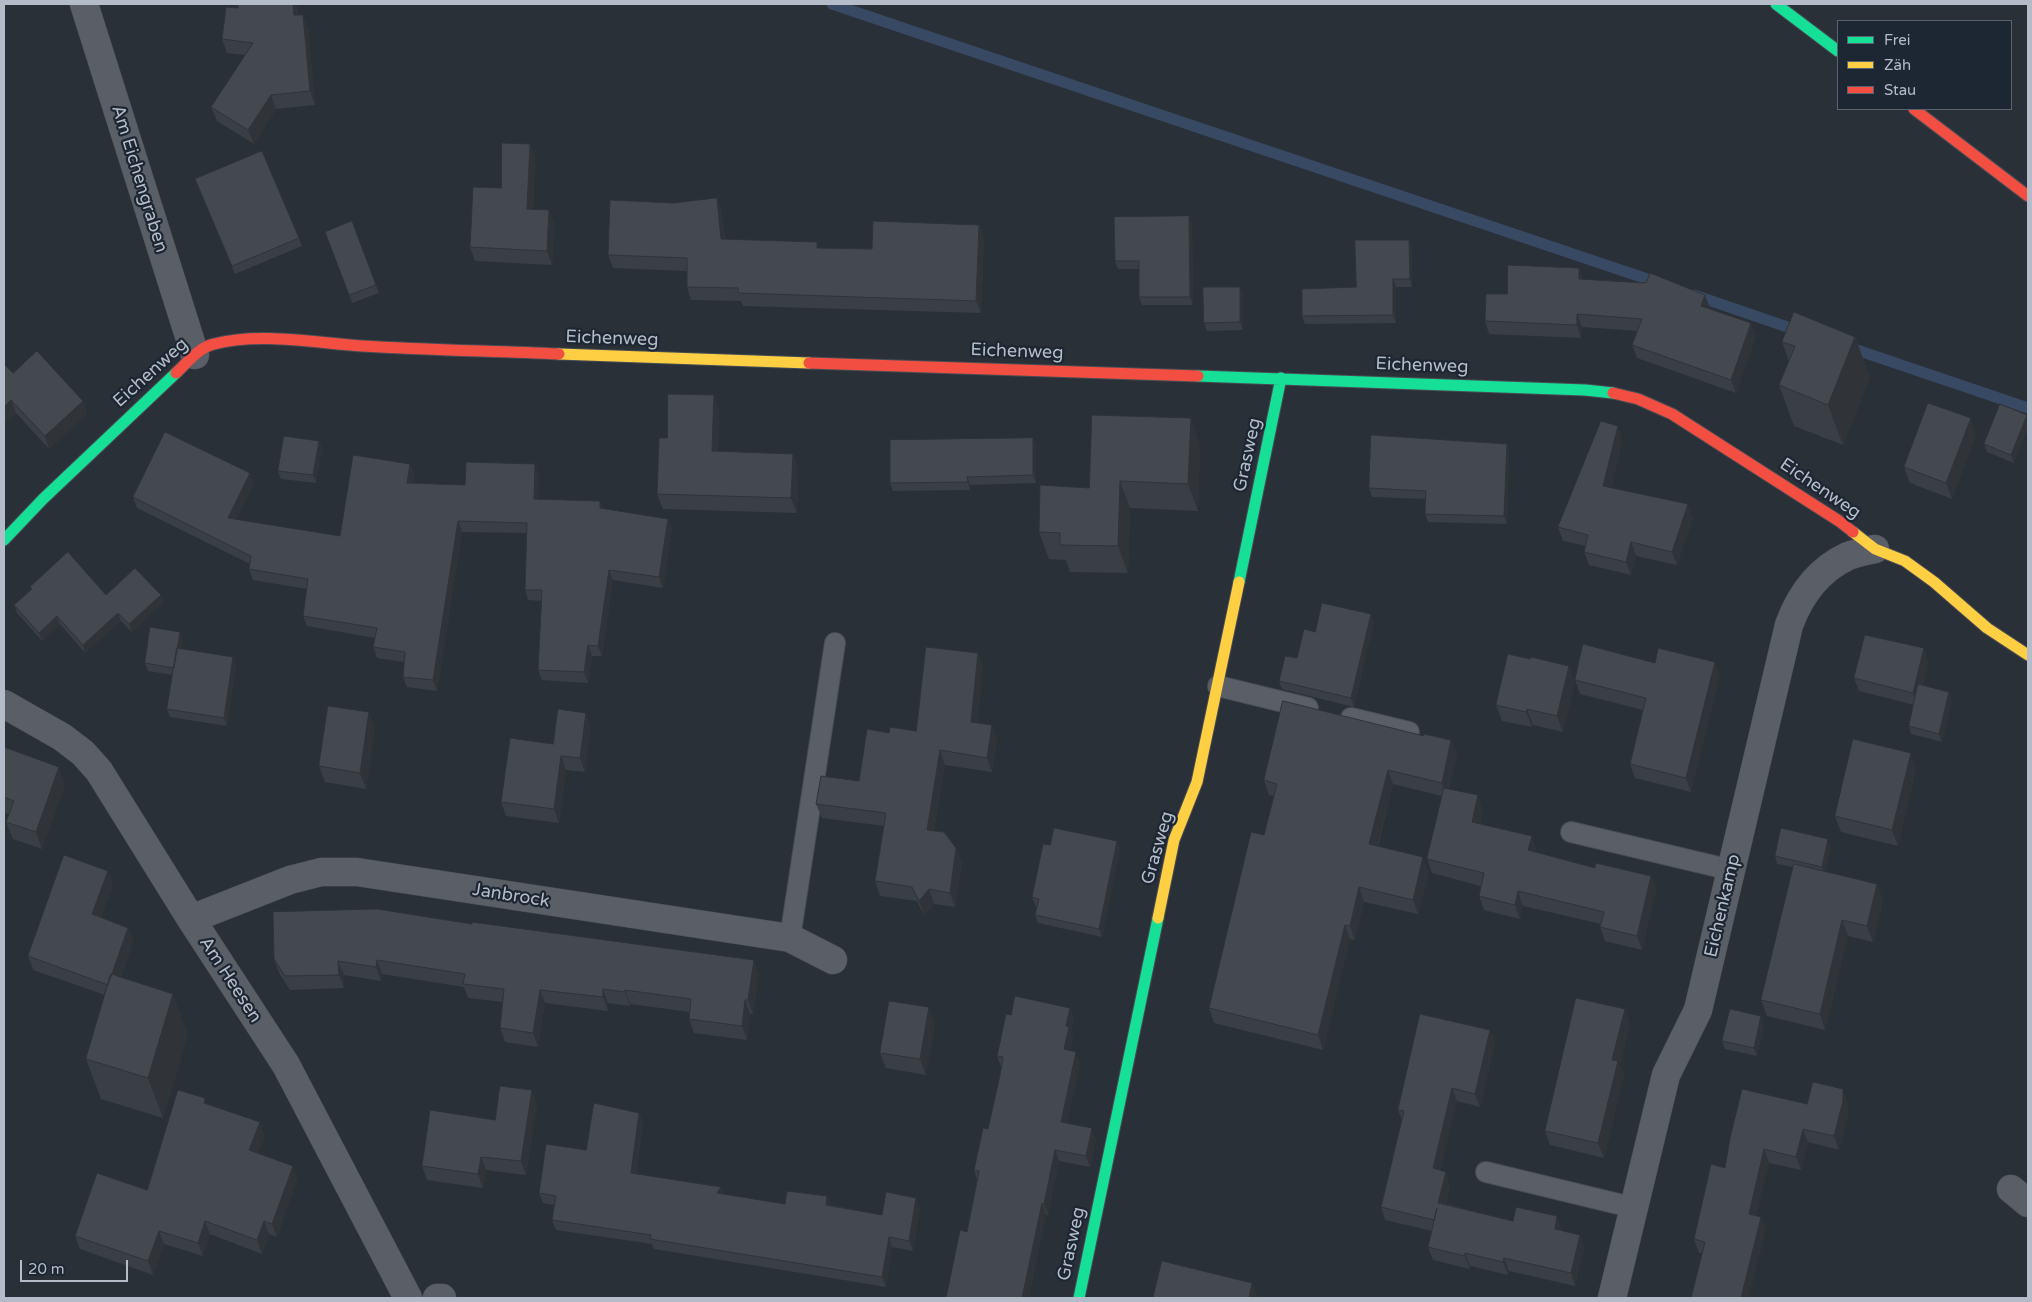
<!DOCTYPE html>
<meta charset="utf-8">
<style>
body{margin:0}
#map{position:relative;width:2032px;height:1302px;overflow:hidden;background:#2a3038;font-family:"Varela Round",sans-serif}
canvas{display:block}
.frame{position:absolute;inset:0;border:5px solid #b4bcc9;pointer-events:none}
.legend{position:absolute;left:1837px;top:20px;width:175px;height:90px;box-sizing:border-box;background:#1d2633;border:1px solid #59626f;margin:0;padding:6px 9px;list-style:none;font-size:15px;color:#b4bcc9}
.legend li{display:flex;align-items:center;gap:10px;height:25px}
.legend b{width:25px;border:1px solid #59626f}
.scale{position:absolute;left:20px;top:1260px;width:108px;height:22px;box-sizing:border-box;border:2px solid #b4bcc9;border-top:0;padding-left:6px;font-size:15px;line-height:18px;white-space:nowrap;color:#b4bcc9;-webkit-text-stroke:4px #1d2633;paint-order:stroke}
</style>
<div id="map">
<canvas width="2032" height="1302"></canvas>
<div class="frame"></div>
<ul class="legend">
<li><b style="height:6px;background:#16e098"></b>Frei</li>
<li><b style="height:6px;background:#ffcf43"></b>Zäh</li>
<li><b style="height:6px;background:#f24e42"></b>Stau</li>
</ul>
<div class="scale">20 m</div>
</div>
<script>
const g = document.querySelector('canvas').getContext('2d');
g.lineJoin = 'round';
function stroke(path, color, width, dash) { g.strokeStyle = color; g.lineWidth = width; g.lineCap = dash ? 'butt' : 'round'; g.setLineDash(dash || []); g.stroke(path); }
function fill(path, color) { g.fillStyle = color; g.fill(path, 'evenodd'); }
function label(font, color, halo, rows, align = 'center') {
  g.font = font + ' "Varela Round",sans-serif'; g.lineWidth = 4.5; g.setLineDash([]); g.textBaseline = 'middle'; g.strokeStyle = halo; g.fillStyle = color; for (const [text, x, y, turn = 0] of rows) {
    g.save(); g.translate(x, y); g.rotate((+turn || 0) * Math.PI / 180); g.textAlign = isNaN(turn) ? turn : align; if (halo) g.strokeText(text, 0, 0); g.fillText(text, 0, 0); g.restore();
  }
}
const stream = new Path2D(`
 M832,4L1662,284
 M1694,295L1802,332
 M1848,347L2028,408`);
const lane = new Path2D(`
 M1218,686L1308,708
 M1351,718L1409,732
 M1571,832L1731,870
 M790,938L835,643
 M1486,1172L1635,1208`);
const street = new Path2D(`
 M84,4L195,355
 M4,704L62,737L83,753L99,771L191,919L286,1065L408,1298
 M191,919L290,880L321,872H357L790,938L833,960
 M2011,1189L2028,1203
 M437,1298H442
 M1612,1298L1666,1075L1698,1010L1789,625C1800,595 1818,570 1848,556C1856,553 1866,551 1875,549`);
const fast = new Path2D(`
 M1776,4L1838,51
 M1198,376L1585,390L1613,393
 M4,540L43,499L176,373
 M1239,582L1281,378
 M1079,1298L1158,918`);
const slow = new Path2D(`
 M559,354L809,363
 M1853,532L1875,549L1905,561L1934,582L1987,628L2028,655
 M1158,918L1174,840L1197,782L1239,582`);
const jam = new Path2D(`
 M1914,109L2028,196
 M809,363L1198,376
 M176,373C187,363 199,347 214,344C260,332 315,343 362,346C427,350 493,351 559,354
 M1613,393L1638,399L1672,414L1839,521L1853,532`);
const wall = new Path2D(`
 M238,4H297L298,15L308,28L315,105L276,109L254,144L217,121L211,107L245,55L227,53L222,39L238,8Z
 M530,144L535,157L533,210H549L554,224L552,265L475,261L470,247L501,188Z
 M195,179L299,238L302,246L235,274Z
 M717,198L721,210L725,239L819,248L872,249L979,225L984,238L981,313L743,306L741,301L691,300L687,287V271L613,268L608,255Z
 M1189,216L1192,224L1193,305H1142L1139,297V269H1118L1115,261Z
 M325,232L376,285L379,293L352,303Z
 M1409,240L1412,248V287H1396V323L1305,324L1302,316L1356,287Z
 M1583,280L1710,308L1709,309L1756,336L1736,393L1637,358L1632,345L1638,331L1582,327L1581,338L1489,334L1485,321L1507,294Z
 M1240,287L1243,295V330L1207,331L1204,323Z
 M1855,337L1870,377L1843,445L1794,426L1779,385L1789,361L1782,342Z
 M4,364L13,373L83,401L87,414L49,449L16,413L4,424Z
 M719,409L718,451L798,469L797,513L663,509L657,494L667,438Z
 M2028,419V427L2014,463L1987,452L1984,444Z
 M1976,434L1952,499L1910,483L1904,467Z
 M1622,440L1611,488L1693,518L1677,565L1636,556L1631,575L1589,565L1584,552L1586,546L1563,541L1558,527Z
 M319,441L322,449L316,483L281,479L278,471Z
 M1200,445L1198,511L1130,508L1128,573L1070,572L1066,560L1049,559L1039,532L1089,488Z
 M1036,446V483L970,485V490L893,491L890,483Z
 M1509,452L1507,524L1428,522L1425,514V499L1372,497L1369,488Z
 M410,464L414,474L413,483L465,485L539,474L538,499L668,519L672,529L663,588L613,580L602,656H592L588,683L542,680L538,670L542,601L528,600L525,590L526,533L462,532L437,691L407,687L403,677L404,662L377,658L373,647L375,638L307,626L303,616L307,589L253,580L249,569L250,564L137,508L133,497L250,473L254,484L236,520L340,536Z
 M30,587L106,595H161L163,603L132,632L121,621L85,653L60,624L42,641L17,613L14,605L31,589Z
 M1374,622L1354,707L1282,689L1279,681L1297,658L1315,632Z
 M180,632L182,640L181,649L236,665L227,726L170,717L167,709L173,675L148,671L145,663Z
 M1924,648L1928,662L1923,685L1952,700L1942,742L1911,734L1909,726L1914,705L1859,691L1854,678Z
 M978,653L983,668L977,723L997,740L992,772L945,765L934,831L956,848L962,863L955,907L934,904L924,916L917,901L880,896L875,881L884,826L822,818L816,804L859,781L889,733L916,731Z
 M1655,663L1720,675L1691,792L1635,778L1630,764L1643,710L1580,694L1575,680Z
 M1575,682L1563,732L1533,725L1532,727L1502,721L1496,705Z
 M591,727L585,772L566,770L559,823L506,816L501,802L553,744Z
 M375,728L366,789L325,782L319,766Z
 M1424,736L1451,740L1457,754L1449,789L1483,810L1480,823L1537,850L1536,852L1595,868L1651,876L1656,890L1642,950L1605,941L1600,927L1601,924L1523,906L1520,919L1484,910L1479,896L1481,886L1432,873L1427,859L1442,796L1393,784L1378,846L1429,872L1418,914L1364,902L1355,940L1350,939L1323,1050L1214,1023L1209,1008L1264,835L1274,796L1269,795L1264,780Z
 M4,747L65,785L42,849L13,839L6,822L9,814L4,813Z
 M1916,768L1898,846L1841,832L1835,816Z
 M1117,841L1120,849L1102,937L1038,923L1035,915L1037,906L1035,905L1032,897L1050,845Z
 M1831,847L1825,871L1877,884L1883,900L1873,942L1848,936L1825,1030L1767,1016L1761,1000L1793,867L1777,864L1775,856Z
 M113,885L101,917L128,928L133,941L121,977L188,1034L163,1118L101,1099L86,1059L105,995L33,970L28,956Z
 M273,912L759,974L753,1014H750L747,1040L694,1033L689,1019L690,1012L630,1004V1006L608,1003V1011L545,1003L538,1047L505,1042L500,1028L503,1002L468,998L464,987L382,974L381,981L344,975V988L290,990L279,973L274,959Z
 M1070,1008L1074,1019L1071,1033L1073,1038L1070,1051L1080,1063L1067,1123L1096,1139L1090,1167L1059,1161L1048,1215L1046,1214L1029,1298H946L967,1232L977,1180L974,1170L988,1129L1000,1075L1001,1067L997,1056L1011,1015Z
 M935,1023L926,1075L886,1068L880,1053Z
 M1630,1024L1620,1065L1624,1075L1604,1158L1550,1145L1545,1131Z
 M1764,1024L1757,1056L1725,1049L1722,1041Z
 M1490,1030L1495,1043L1480,1107L1457,1101L1440,1170L1450,1185L1446,1204L1513,1221L1562,1229V1231L1580,1235L1584,1248L1575,1286L1509,1271L1508,1275L1470,1266V1269L1433,1260L1428,1247L1432,1231L1385,1220L1381,1207L1402,1120L1398,1110Z
 M1848,1102V1114L1839,1150L1808,1142L1801,1170L1769,1163L1756,1216L1761,1217L1766,1230L1702,1253H1699L1694,1239L1725,1168L1807,1104Z
 M208,1104L265,1136L258,1154L293,1166L297,1180L277,1237L269,1234L262,1254L210,1234L203,1256L164,1244L153,1275L80,1249L75,1236L147,1190Z
 M537,1104L526,1175L486,1170L483,1188L427,1180L422,1166L495,1120Z
 M639,1113L643,1123L636,1173L724,1194L785,1204L827,1196L831,1205L882,1215L920,1208L913,1251L892,1247L886,1287L654,1249L652,1244L556,1230L552,1220L554,1205L543,1203L539,1193L586,1150Z`);
const shadedWall = new Path2D(`
 M293,4H297L299,29L294,15Z
 M303,15L308,28L315,105L310,91Z
 M271,95L276,109L254,144L248,130Z
 M530,144L535,157L532,223L527,209Z
 M717,198L721,210L726,252L721,239Z
 M549,210L554,224L552,265L547,251Z
 M1189,216L1192,224L1193,305L1190,297Z
 M979,225L984,238L981,313L976,301Z
 M1409,240L1412,248V287L1410,279Z
 M1579,268L1584,281L1579,279Z
 M1393,279L1396,287V323L1393,315Z
 M1240,287L1243,295V330L1240,322Z
 M1705,295L1710,308L1706,319L1701,306Z
 M1577,314L1582,327L1581,338L1577,325Z
 M1751,323L1756,336L1736,393L1731,380Z
 M1855,337L1870,377L1843,445L1828,405Z
 M714,395L719,409L717,466L712,451Z
 M11,400L16,413L4,424V407Z
 M83,401L87,414L49,449L45,436Z
 M2027,415L2028,419V427L2014,463L2011,455Z
 M1191,418L1200,445L1198,511L1188,484Z
 M1971,418L1976,434L1952,499L1946,483Z
 M1618,426L1622,440L1608,499L1603,486Z
 M1033,438L1036,446V483L1033,475Z
 M319,441L322,449L316,483L313,475Z
 M1507,444L1509,452L1507,524L1504,516Z
 M793,454L798,469L797,513L791,498Z
 M410,464L414,474L411,494L407,483Z
 M535,464L539,474L538,510L534,499Z
 M250,473L254,484L232,529L228,518Z
 M967,477L970,485V490L968,482Z
 M1120,481L1130,508L1128,573L1118,546Z
 M600,501L604,511L600,508Z
 M1688,504L1693,518L1677,565L1672,552Z
 M668,519L672,529L663,588L659,577Z
 M458,521L462,532L437,691L433,680Z
 M1631,542L1636,556L1631,575L1626,562Z
 M609,570L613,580L602,656L598,646Z
 M161,595L163,603L132,632L129,624Z
 M118,613L121,621L85,653L83,645Z
 M1371,614L1374,622L1354,707L1351,698Z
 M57,616L60,624L42,641L39,633Z
 M180,632L182,640L177,676L174,668Z
 M588,645L592,656L588,683L584,672Z
 M1924,648L1928,662L1918,706L1913,693Z
 M978,653L983,668L976,737L971,722Z
 M233,657L236,665L227,726L224,718Z
 M1715,662L1720,675L1691,792L1686,778Z
 M1569,666L1575,682L1563,732L1557,716Z
 M1949,692L1952,700L1942,742L1939,734Z
 M1527,709L1533,725L1532,727L1526,712Z
 M369,712L375,728L366,789L360,773Z
 M586,713L591,727L585,772L580,758Z
 M992,725L997,740L992,772L987,758Z
 M1451,740L1457,754L1447,797L1442,783Z
 M940,750L945,765L932,844L927,830Z
 M1911,753L1916,768L1898,846L1892,830Z
 M561,756L566,770L559,823L554,809Z
 M59,767L65,785L42,849L36,832Z
 M1388,770L1393,784L1374,858L1369,844Z
 M1478,795L1483,810L1477,836L1472,822Z
 M1532,836L1537,850L1533,865L1528,850Z
 M1828,839L1831,847L1824,875L1822,867Z
 M1117,841L1120,849L1102,937L1099,929Z
 M956,848L962,863L955,907L950,893Z
 M1423,857L1429,872L1418,914L1413,900Z
 M108,871L113,885L97,928L92,914Z
 M1651,876L1656,890L1642,950L1637,936Z
 M1877,884L1883,900L1873,942L1867,926Z
 M1359,887L1364,902L1355,940L1350,926Z
 M929,889L934,904L924,916L919,901Z
 M1518,891L1523,906L1520,919L1515,905Z
 M1842,920L1848,936L1825,1030L1820,1014Z
 M1345,925L1350,939L1323,1050L1318,1035Z
 M128,928L133,941L113,998L108,985Z
 M377,960L382,974L381,981L376,967Z
 M754,960L759,974L753,1014L748,1000Z
 M338,961L344,975V988L339,975Z
 M603,989L608,1003V1011L603,997Z
 M540,990L545,1003L538,1047L533,1033Z
 M625,990L630,1004V1006L625,992Z
 M173,994L188,1034L163,1118L148,1078Z
 M745,1000L750,1014L747,1040L742,1026Z
 M929,1007L935,1023L926,1075L920,1059Z
 M1070,1008L1074,1019L1071,1033L1073,1038L1068,1061L1064,1049L1066,1026Z
 M1625,1009L1630,1024L1620,1065L1624,1075L1604,1158L1598,1143L1612,1060Z
 M1761,1016L1764,1024L1757,1056L1754,1048Z
 M1490,1030L1495,1043L1480,1107L1475,1094Z
 M1076,1052L1080,1063L1065,1133L1061,1122Z
 M1452,1088L1457,1101L1438,1181L1433,1168Z
 M1843,1089L1848,1102V1114L1839,1150L1834,1136Z
 M532,1090L537,1104L526,1175L521,1161Z
 M639,1113L643,1123L634,1183L631,1173Z
 M260,1122L265,1136L254,1164L249,1150Z
 M1092,1128L1096,1139L1090,1167L1086,1156Z
 M1803,1129L1808,1142L1801,1170L1796,1157Z
 M1764,1149L1769,1163L1754,1228L1749,1214Z
 M1055,1150L1059,1161L1048,1215L1044,1204Z
 M481,1157L486,1170L483,1188L478,1174Z
 M293,1166L297,1180L277,1237L272,1224Z
 M1446,1172L1450,1185L1443,1216L1438,1203Z
 M721,1187L725,1197L717,1193Z
 M827,1196L831,1206L826,1205Z
 M916,1198L920,1208L913,1251L909,1241Z
 M1042,1203L1046,1214L1029,1298H1022Z
 M1557,1216L1562,1229L1559,1242L1555,1229Z
 M1761,1217L1766,1230L1749,1298H1741Z
 M205,1221L210,1234L203,1256L198,1243Z
 M264,1221L269,1234L262,1254L257,1240Z
 M159,1231L164,1244L153,1275L148,1261Z
 M1580,1235L1584,1248L1575,1286L1571,1273Z
 M889,1237L892,1247L886,1287L882,1277Z
 M1465,1253L1470,1266V1269L1465,1256Z
 M1504,1258L1509,1271L1508,1275L1503,1262Z
 M1252,1283L1258,1298H1249Z`);
const building = new Path2D(`
 M238,4H293L294,15H303L310,91L271,95L248,130L211,107L253,43L222,39L226,7L238,8Z
 M502,143L530,144L527,209L549,210L547,251L470,247L473,187L501,188Z
 M262,151L299,238L232,266L195,179Z
 M717,198L721,239L817,242V248L872,249L873,221L979,225L976,301L738,293V288L687,287V258L608,255L610,200L673,203Z
 M1189,216L1190,297H1139V261H1115L1114,217Z
 M352,221L376,285L349,295L325,232Z
 M1355,240H1409L1410,279H1393V315L1302,316V289L1356,287Z
 M1508,265L1579,268V279L1646,283L1650,273L1705,295L1701,306L1751,323L1731,380L1632,345L1642,319L1577,314V325L1485,321L1486,294H1507Z
 M1203,287H1240V322L1204,323Z
 M1794,312L1855,337L1828,405L1779,385L1795,346L1782,342Z
 M37,351L83,401L45,436L11,400L4,407V364L13,373Z
 M668,394L714,395L712,451L793,454L791,498L657,494L659,438H667Z
 M1928,403L1971,418L1946,483L1904,467Z
 M2000,404L2027,415L2011,455L1984,444Z
 M1092,415L1191,418L1188,484L1120,481L1118,546L1060,545V533L1039,532L1040,485L1089,488Z
 M1601,421L1618,426L1603,486L1688,504L1672,552L1631,542L1626,562L1584,552L1588,535L1558,527Z
 M165,432L250,473L228,518L340,536L353,455L410,464L407,483L465,485L466,462L535,464L534,499L600,501V508L668,519L659,577L609,570L598,646L588,645L584,672L538,670L542,590H525L527,523L458,521L433,680L403,677L405,652L373,647L377,628L303,616L308,579L249,569L251,556L133,497Z
 M1371,435L1507,444L1504,516L1425,514L1426,491L1369,488Z
 M284,436L319,441L313,475L278,471Z
 M1033,438V475L967,477L968,482L890,483V440Z
 M68,552L106,595L135,568L161,595L129,624L118,613L83,645L57,616L39,633L14,605L32,589L30,587Z
 M1322,603L1371,614L1351,698L1279,681L1285,656L1297,658L1304,629L1315,632Z
 M150,627L180,632L174,668L145,663Z
 M1865,635L1924,648L1913,693L1854,678Z
 M1583,644L1655,663L1658,648L1715,662L1686,778L1630,764L1646,698L1575,680Z
 M926,647L978,653L971,722L992,725L987,758L940,750L927,830L944,832L956,848L950,893L929,889L919,901L912,887L875,881L886,813L816,804L821,776L859,781L867,729L889,733L890,727L916,731Z
 M177,648L233,657L224,718L167,709Z
 M1508,654L1530,659L1531,657L1569,666L1557,716L1527,709L1526,712L1496,705Z
 M1918,684L1949,692L1939,734L1909,726Z
 M1283,701L1424,736V734L1451,740L1442,783L1388,770L1369,844L1423,857L1413,900L1359,887L1350,926L1345,925L1318,1035L1209,1008L1251,832L1264,835L1277,784L1264,780Z
 M328,706L369,712L360,773L319,766Z
 M558,709L586,713L580,758L561,756L554,809L501,802L510,738L553,744Z
 M1853,739L1911,753L1892,830L1835,816Z
 M4,747L59,767L36,832L6,822L14,801L4,797Z
 M1444,788L1478,795L1472,822L1532,836L1528,850L1595,868L1596,863L1651,876L1637,936L1600,927L1604,912L1518,891L1515,905L1479,896L1484,873L1427,859Z
 M1054,828L1117,841L1099,929L1035,915L1039,899L1032,897L1043,844L1050,845Z
 M1781,828L1828,839L1822,867L1775,856Z
 M64,855L108,871L92,914L128,928L108,985L28,956Z
 M1794,864L1877,884L1867,926L1842,920L1820,1014L1761,1000Z
 M377,909L472,924V922L754,960L748,1000H745L742,1026L689,1019L691,999L625,990V992L603,989V997L540,990L533,1033L500,1028L504,989L463,984L465,974L377,960L376,967L338,961L339,975L285,976L274,959L273,912Z
 M111,974L173,994L148,1078L86,1059Z
 M1015,996L1070,1008L1066,1026L1069,1027L1064,1049L1076,1052L1061,1122L1092,1128L1086,1156L1055,1150L1044,1204L1042,1203L1022,1298H946L960,1230L967,1232L979,1171L974,1170L983,1128L988,1129L1000,1075L1003,1057L997,1056L1006,1014L1011,1015Z
 M1576,998L1625,1009L1612,1060L1618,1061L1598,1143L1545,1131Z
 M889,1001L929,1007L920,1059L880,1053Z
 M1730,1009L1761,1016L1754,1048L1722,1041Z
 M1420,1014L1490,1030L1475,1094L1452,1088L1433,1168L1446,1172L1438,1203L1513,1221L1516,1207L1557,1216L1555,1229L1580,1235L1571,1273L1504,1258L1503,1262L1465,1253V1256L1428,1247L1437,1208L1434,1220L1381,1207L1404,1111L1398,1110Z
 M1813,1082L1843,1089V1101L1834,1136L1803,1129L1796,1157L1764,1149L1749,1214L1761,1217L1741,1298H1691L1705,1242L1694,1239L1711,1164L1725,1168L1730,1138L1742,1089L1807,1104Z
 M500,1086L532,1090L521,1161L481,1157L478,1174L422,1166L430,1110L495,1120Z
 M178,1090L205,1098L204,1103L260,1122L249,1150L293,1166L272,1224L264,1221L257,1240L205,1221L198,1243L159,1231L148,1261L75,1236L97,1173L147,1190Z
 M594,1103L639,1113L631,1173L721,1187L717,1193L785,1204L787,1191L827,1196L826,1205L882,1215L886,1192L916,1198L909,1241L889,1237L882,1277L650,1239L651,1235L552,1220L556,1196L539,1193L546,1144L586,1150Z
 M1162,1261L1252,1283L1249,1298H1153Z`);
const streetNames = [
 ["Am Eichengraben",139,179,73],
 ["Eichenweg",612,339,2],
 ["Eichenweg",1017,352,2],
 ["Eichenweg",1422,366,2],
 ["Eichenweg",151,373,-42],
 ["Grasweg",1248,455,-78],
 ["Eichenweg",1820,489,34],
 ["Grasweg",1158,848,-74],
 ["Janbrock",511,896,9],
 ["Eichenkamp",1723,906,-77],
 ["Am Heesen",230,980,57],
 ["Grasweg",1072,1244,-78]
];
stroke(stream, '#384963', 11);
stroke(lane, '#484c53', 22);
stroke(street, '#484c53', 29);
stroke(fast, '#484c53', 13);
stroke(slow, '#484c53', 13);
stroke(jam, '#484c53', 13);
stroke(lane, '#5a5e66', 20);
stroke(street, '#5a5e66', 28);
stroke(fast, '#16e098', 11);
stroke(slow, '#ffcf43', 11);
stroke(jam, '#f24e42', 11);
fill(wall, '#3a3f45');
fill(shadedWall, '#303338');
fill(building, '#444950');
stroke(building, '#303338', 1);
label('18px', '#b4bcc9', '#1d2633', streetNames);
</script>
